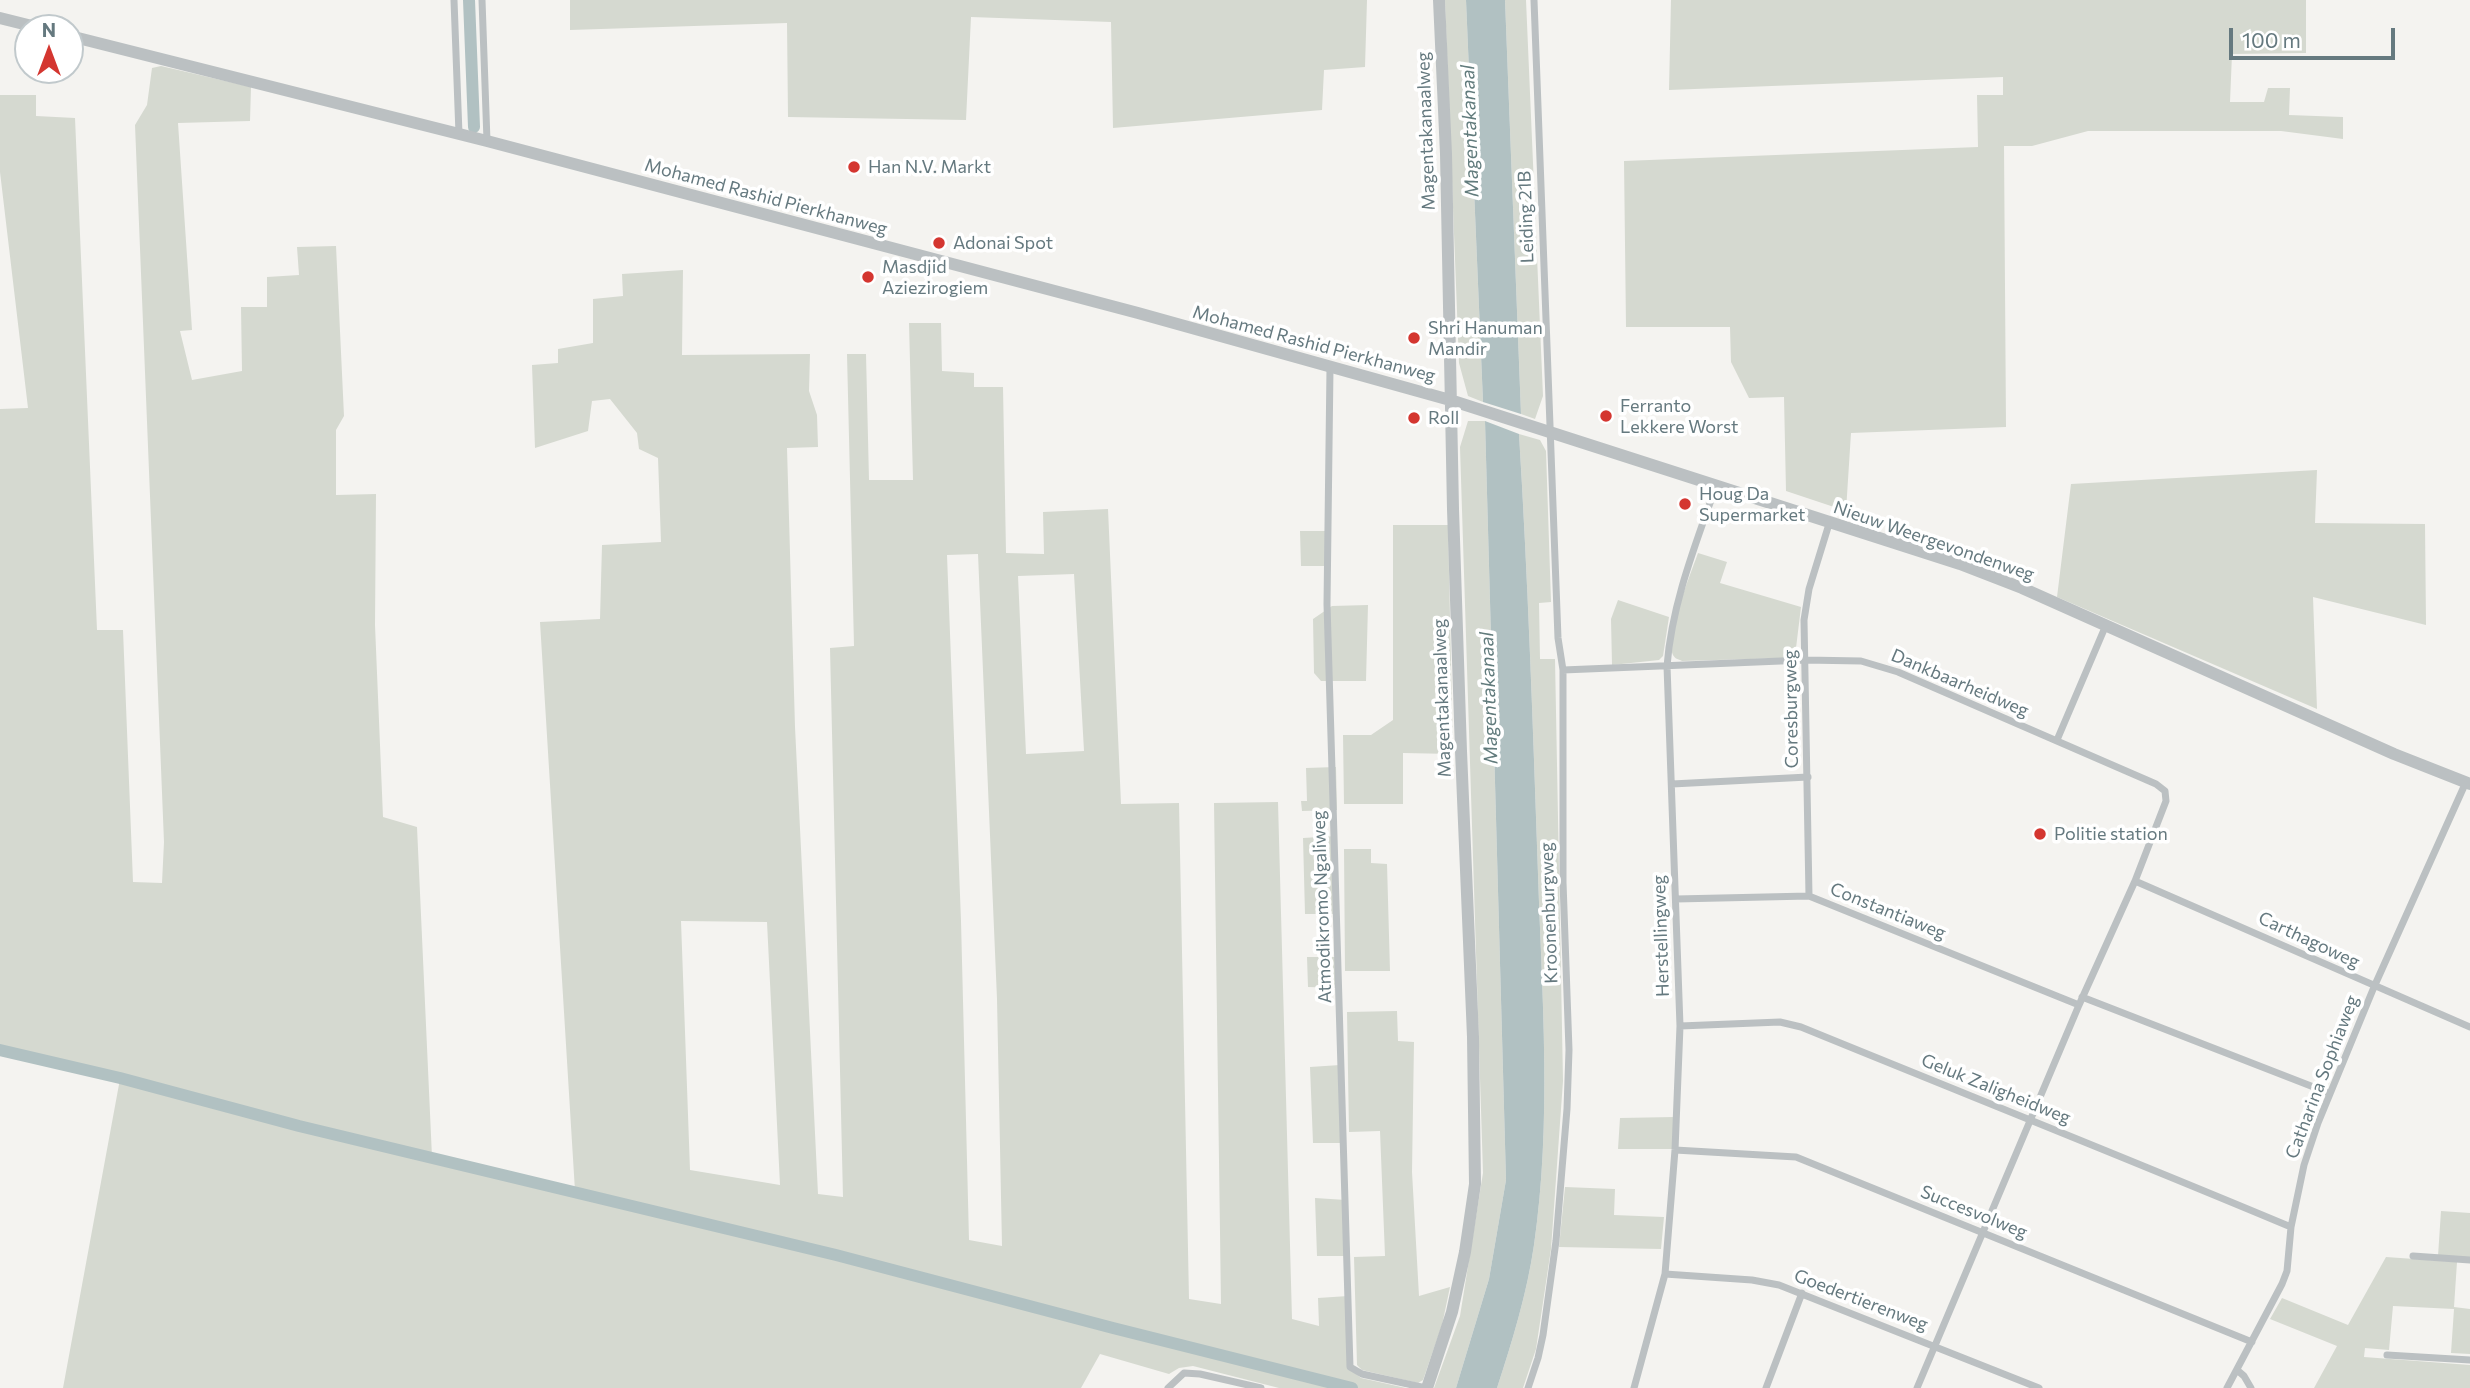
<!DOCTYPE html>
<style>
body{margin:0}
#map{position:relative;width:2470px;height:1388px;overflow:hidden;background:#f4f3f0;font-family:Commissioner,sans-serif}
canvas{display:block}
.north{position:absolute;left:14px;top:14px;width:70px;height:70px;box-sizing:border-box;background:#fff;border:2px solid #c1c9cc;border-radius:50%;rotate:0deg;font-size:19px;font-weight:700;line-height:28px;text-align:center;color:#65797f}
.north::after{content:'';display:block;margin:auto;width:24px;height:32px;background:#d43630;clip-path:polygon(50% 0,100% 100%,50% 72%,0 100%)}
.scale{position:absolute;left:2229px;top:28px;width:166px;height:32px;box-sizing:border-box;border:4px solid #65797f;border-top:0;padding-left:9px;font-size:21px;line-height:24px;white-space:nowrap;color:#65797f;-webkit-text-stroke:5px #fff;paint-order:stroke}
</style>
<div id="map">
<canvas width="2470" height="1388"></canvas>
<div class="north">N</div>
<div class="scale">100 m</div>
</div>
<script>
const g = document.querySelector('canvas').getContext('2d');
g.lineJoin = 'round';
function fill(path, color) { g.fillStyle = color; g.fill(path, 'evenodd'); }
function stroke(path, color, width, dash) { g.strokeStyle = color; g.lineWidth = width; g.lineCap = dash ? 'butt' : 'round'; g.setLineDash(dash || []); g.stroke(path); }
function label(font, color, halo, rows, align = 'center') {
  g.font = font + ' Commissioner,sans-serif'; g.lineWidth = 7; g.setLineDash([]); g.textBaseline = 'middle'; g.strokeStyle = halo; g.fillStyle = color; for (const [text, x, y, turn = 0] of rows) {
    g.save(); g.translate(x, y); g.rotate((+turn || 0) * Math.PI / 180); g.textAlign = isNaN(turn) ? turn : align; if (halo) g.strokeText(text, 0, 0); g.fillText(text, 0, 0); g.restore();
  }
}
const green = new Path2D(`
 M570,0H1367L1365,67L1324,70L1322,110L1113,128L1111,22L971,17L966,120L788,117L787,23L570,30Z
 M1445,0H1466L1483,402L1468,396L1459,363Z
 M1505,0H1526L1543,396L1535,419L1521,414Z
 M1671,0H2306V53L2232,54L2230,102H2264L2268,88H2290L2289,115L2343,117V139L2281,131H2088L2032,146H2004L2006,427L1851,433L1846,511L1786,491L1784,397L1749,398L1731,362L1730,327H1626L1624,161L1978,147L1977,95H2003V77L1669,90Z
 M161,66L251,87L250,121L178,123L192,330L180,331L192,380L242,371L241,307H267V277L299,275L297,247L336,246L344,416L336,430V495L376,494L375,625L383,817L417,827L432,1157L575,1191L540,622L600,619L602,545L661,542L658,458L639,449L637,433L610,399L592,401L588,431L535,448L532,365L558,363V349L593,343V299L623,296L622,274L683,270L682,355L810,354L809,391L817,415L818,447L787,448L795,727L818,1194L843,1197L830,648L854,646L847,354H866L869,480H913L909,323H941L942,371L974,373V387H1003L1006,553L1044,554L1043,512L1108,509L1121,804L1179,803L1189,1299L1221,1304L1214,803L1278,802L1292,1319L1319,1326L1318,1298L1348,1296L1349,1368L1361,1378L1406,1388H1279L1193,1366L1179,1368L1169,1374L1100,1354L1081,1388H63L120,1079L0,1050V409L28,408L0,172V95H36V116L75,118L97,630H123L133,882L162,883L164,842L135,125L147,105L152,68ZM978,554L997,999L1002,1246L969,1240L961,921L947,555ZM1074,574L1084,751L1026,754L1018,576ZM681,921L767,922L780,1185L690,1170Z
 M1468,421H1485L1506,1180L1489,1279L1456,1388H1434L1460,1316L1483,1173L1460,447Z
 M1519,434L1540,440L1546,451L1551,602L1539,603L1540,659H1555L1563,1081L1551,1249L1536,1349L1523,1388H1497C1512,1342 1527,1293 1534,1245C1552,1122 1542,997 1538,874C1533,727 1528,581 1519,434Z
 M2317,470L2315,523L2425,524L2426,625L2313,597L2317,709L2057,597L2071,484Z
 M1393,525H1448L1453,754L1403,753V804H1344L1343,735H1371L1393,720Z
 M1300,531H1328L1329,566H1301Z
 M1698,553L1727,562L1720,583L1801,607L1796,648L1792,656L1784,658L1682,661C1678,659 1675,659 1673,655C1665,636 1691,573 1698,553Z
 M1618,600L1669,617L1663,656L1659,660L1612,665L1611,619Z
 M1368,605L1366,681H1321L1314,673L1313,619L1332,606Z
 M1336,767L1337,810L1302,811L1301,801H1307L1306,768Z
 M1336,836L1337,914H1305L1303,838Z
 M1344,849H1371V863L1387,864L1390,971H1345Z
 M1307,957H1338V988L1308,987Z
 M1397,1011L1398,1041L1414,1042L1412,1172L1419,1296L1450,1287L1442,1325L1423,1380L1418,1383L1362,1370L1357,1365L1354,1257L1385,1256L1380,1131L1349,1132L1347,1012Z
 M1340,1065L1344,1143H1313L1310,1067Z
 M1674,1117L1672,1149H1618L1620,1118Z
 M1565,1187L1615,1189L1614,1215L1664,1217L1661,1249L1559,1247Z
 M1315,1198L1346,1200L1347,1256H1317Z
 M2441,1211L2470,1213V1258L2438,1256Z
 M2386,1257L2457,1262L2454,1307L2470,1309V1354L2451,1353L2454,1309L2393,1306L2389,1350L2365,1348L2364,1357L2470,1365V1388H2314L2337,1346L2270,1319L2282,1298L2348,1325Z`);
const water = new Path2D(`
 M1466,0H1505L1521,414L1483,402Z
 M1485,421L1519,434C1528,581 1533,727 1538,874C1542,997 1552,1122 1534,1245C1527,1293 1512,1342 1497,1388H1456L1489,1279L1506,1180Z`);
const canal = new Path2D(`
 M469,0L474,127
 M0,1050L120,1078L299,1126L836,1255L1113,1328L1352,1388`);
const minor = new Path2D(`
 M454,0L459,134
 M482,0L487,141
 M1330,368L1327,604L1350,1367L1362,1374L1426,1388
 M1563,670L1805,660L1861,661L1898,672L2156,784L2165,791L2166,801L2135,881L2079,1005L1917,1388
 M2057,740L2106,625
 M1672,784L1808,777
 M2135,881L2470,1027
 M1809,896L1804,620L1809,589L1829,524
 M1676,899L1809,896L2079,1005
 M2082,997L2329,1093
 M1680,1026L1780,1022L1801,1027C1965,1094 2129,1159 2291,1227
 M1675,1150L1796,1157L2252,1342
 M2413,1256L2470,1260
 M1665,1274L1752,1280L1779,1285L2039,1388
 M2387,1355L2470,1360
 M2237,1370L2244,1376L2251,1388
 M1168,1388L1184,1373L1200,1374L1261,1388
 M1528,1388L1538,1358L1543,1335L1556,1241L1567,1109L1569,1050L1563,882V670L1558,638L1534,0
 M1634,1388L1665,1274L1675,1150L1680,1026L1667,666C1672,603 1695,546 1716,486
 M1766,1388L1802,1293
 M2227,1388L2282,1284L2287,1271L2291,1227L2304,1165L2318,1123L2374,987L2466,782`);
const tertiary = new Path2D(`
 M0,18L40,28
 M70,36L487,141L1138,313L1450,400L1960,564L2022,588L2394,754L2470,784
 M1427,1388L1452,1312L1465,1252L1475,1184L1473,1037L1461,751L1453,509L1446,154L1439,0`);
const markers = [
 [854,167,7,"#d43630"],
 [939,243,7,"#d43630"],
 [868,277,7,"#d43630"],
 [1414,338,7,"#d43630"],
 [1606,416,7,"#d43630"],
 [1414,418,7,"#d43630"],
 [1685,504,7,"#d43630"],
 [2040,834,7,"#d43630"]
];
const streetNames = [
 ["Magentakanaalweg",1426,131,-92],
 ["Mohamed Rashid Pierkhanweg",766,197,15],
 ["Leiding 21B",1526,217,-92],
 ["Mohamed Rashid Pierkhanweg",1314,344,15],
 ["Nieuw Weergevondenweg",1934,541,19],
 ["Dankbaarheidweg",1960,683,23],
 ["Magentakanaalweg",1442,698,-92],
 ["Coresburgweg",1791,709,-91],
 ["Atmodikromo Ngaliweg",1322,907,-92],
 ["Constantiaweg",1888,911,22],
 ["Kroonenburgweg",1549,913,-92],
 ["Herstellingweg",1661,936,-92],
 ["Carthagoweg",2309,940,25],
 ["Catharina Sophiaweg",2322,1077,-69],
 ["Geluk Zaligheidweg",1996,1089,22],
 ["Succesvolweg",1974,1212,22],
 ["Goedertierenweg",1861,1300,21]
];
const poiNames = [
 ["Han N.V. Markt",868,167],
 ["Adonai Spot",953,243],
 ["Masdjid",882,267],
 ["Aziezirogiem",882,288],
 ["Shri Hanuman",1428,328],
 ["Mandir",1428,349],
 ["Ferranto",1620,406],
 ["Lekkere Worst",1620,427],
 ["Roll",1428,418],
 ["Houg Da",1699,494],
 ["Supermarket",1699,515],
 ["Politie station",2054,834]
];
const waterNames = [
 ["Magentakanaal",1470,131,-92],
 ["Magentakanaal",1489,698,-92]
];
fill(green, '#d5d9d0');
fill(water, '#b1c1c2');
stroke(canal, '#b1c1c2', 12);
stroke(minor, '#bbc0c2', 7);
stroke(tertiary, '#bbc0c2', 12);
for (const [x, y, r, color] of markers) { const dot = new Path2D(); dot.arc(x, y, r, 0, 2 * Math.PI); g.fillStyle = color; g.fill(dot); stroke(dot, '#fff', 2.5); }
label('18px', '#65797f', '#fff', streetNames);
label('18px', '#65797f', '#fff', poiNames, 'left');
label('italic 19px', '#617b7c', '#fff', waterNames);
</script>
